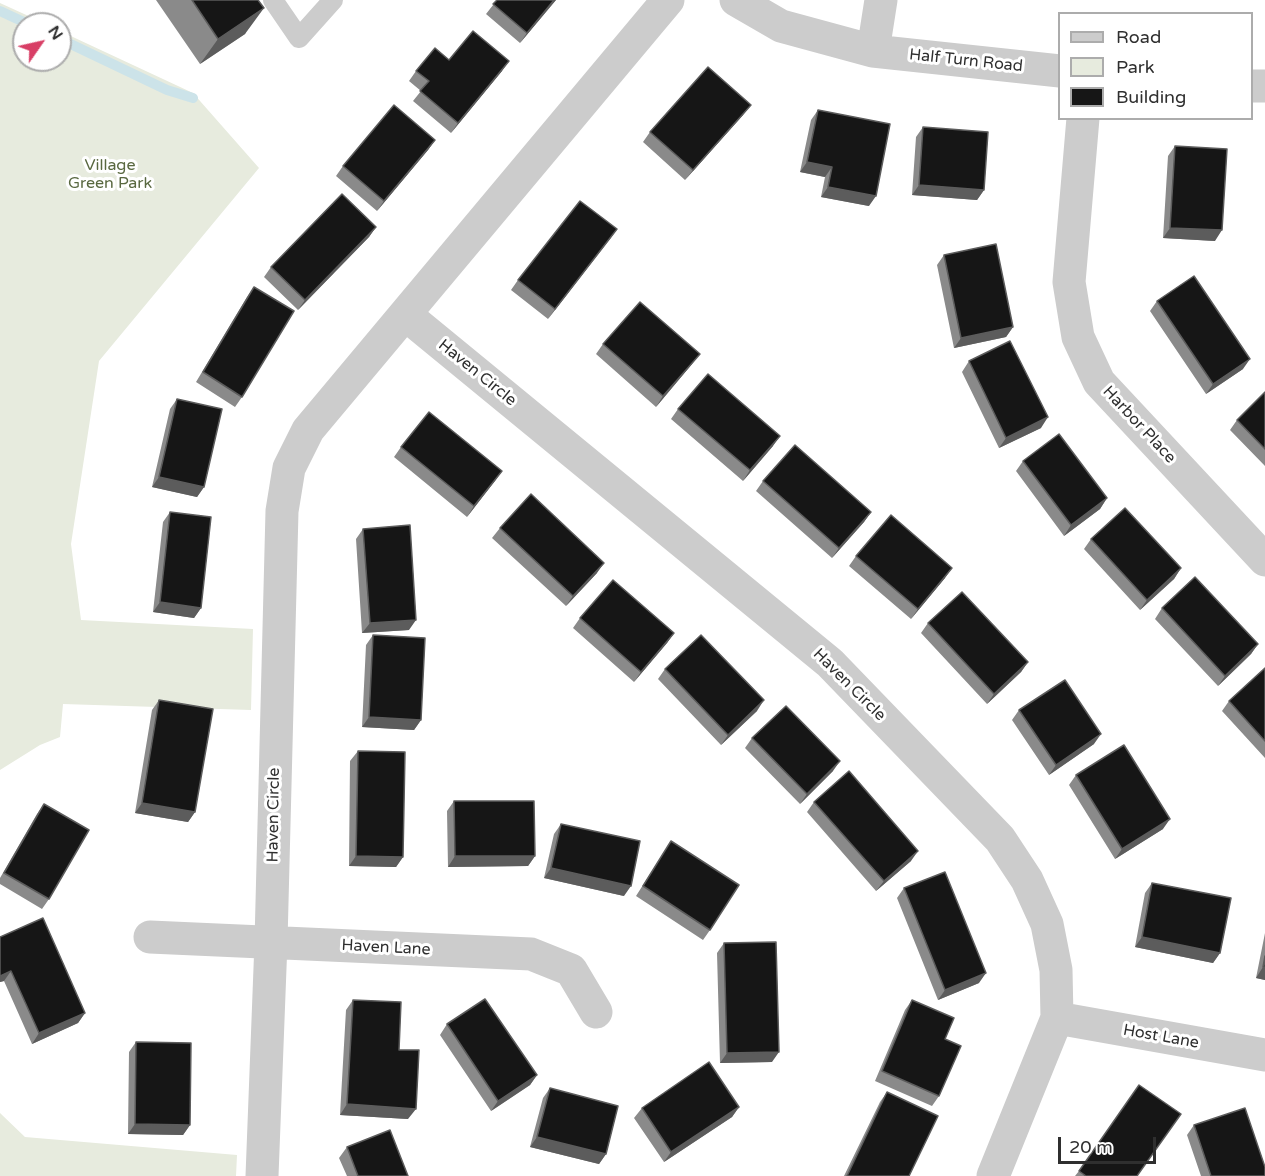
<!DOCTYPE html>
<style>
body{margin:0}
#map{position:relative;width:1265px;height:1176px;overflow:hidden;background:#fff;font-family:"Varela Round",sans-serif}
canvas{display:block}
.legend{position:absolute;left:1058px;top:12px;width:195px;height:108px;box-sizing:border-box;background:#fff;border:2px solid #acacac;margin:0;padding:8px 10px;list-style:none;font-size:18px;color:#2f2f2f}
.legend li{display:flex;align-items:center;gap:12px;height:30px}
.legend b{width:30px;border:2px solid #acacac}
.north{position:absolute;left:12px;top:12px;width:60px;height:60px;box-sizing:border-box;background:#fff;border:2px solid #acacac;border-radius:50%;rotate:56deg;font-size:16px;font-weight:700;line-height:24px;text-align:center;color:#2f2f2f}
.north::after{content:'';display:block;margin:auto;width:21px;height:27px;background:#d83f66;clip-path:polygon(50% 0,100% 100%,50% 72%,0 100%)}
.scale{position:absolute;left:1058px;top:1137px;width:98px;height:27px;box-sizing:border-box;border:3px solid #2f2f2f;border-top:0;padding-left:8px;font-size:18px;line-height:21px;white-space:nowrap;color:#2f2f2f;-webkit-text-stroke:4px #fff;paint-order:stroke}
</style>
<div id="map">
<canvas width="1265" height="1176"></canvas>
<ul class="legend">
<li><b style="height:8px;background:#ccc"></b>Road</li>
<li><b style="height:16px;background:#e7ebde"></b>Park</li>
<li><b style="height:16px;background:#161616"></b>Building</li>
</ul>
<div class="north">N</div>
<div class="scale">20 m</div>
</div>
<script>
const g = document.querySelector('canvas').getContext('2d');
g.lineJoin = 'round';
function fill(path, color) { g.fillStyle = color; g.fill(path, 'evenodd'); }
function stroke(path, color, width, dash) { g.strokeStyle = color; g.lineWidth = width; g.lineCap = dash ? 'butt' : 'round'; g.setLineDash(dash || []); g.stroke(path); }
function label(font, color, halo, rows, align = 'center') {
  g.font = font + ' "Varela Round",sans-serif'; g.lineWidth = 6; g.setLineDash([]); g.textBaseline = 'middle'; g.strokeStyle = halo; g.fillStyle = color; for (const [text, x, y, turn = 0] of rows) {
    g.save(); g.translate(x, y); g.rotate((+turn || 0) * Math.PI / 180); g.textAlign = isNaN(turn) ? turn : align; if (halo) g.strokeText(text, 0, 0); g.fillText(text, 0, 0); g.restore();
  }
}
const green = new Path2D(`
 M0,3L46,24H24V60H60V31L193,93L259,168L99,361L71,544L81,620L253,629L251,710L63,704L60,737L40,745L0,770Z
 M0,1113L25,1137L237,1155L236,1176H0Z`);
const stream = new Path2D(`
 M0,11L28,24
 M60,39L167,90L193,98`);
const lane = new Path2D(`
 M273,0L299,38L333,0`);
const street = new Path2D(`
 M736,0L781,26L873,51L1060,71
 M873,51L881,0
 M1252,86H1265
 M1083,118L1069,282L1078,337L1099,382L1265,560
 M406,315L830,663L1000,839L1027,880L1047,924L1056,970L1057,1018L993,1176
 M150,937L531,954L571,970L596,1012
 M1057,1018L1265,1055
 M262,1176L271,942L282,511L289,468L308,430L668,0`);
const wall = new Path2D(`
 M156,0H258L245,34L200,64Z
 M497,0H556L520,43L486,14Z
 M449,60L502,71L451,133L413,101L421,91L409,81L416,71Z
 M818,110L869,206L821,197L825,177L800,172L811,120Z
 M743,115L685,180L643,142L650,132Z
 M923,127L984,190L977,200L912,195L916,137Z
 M435,140L428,150L377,211L336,176L343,166Z
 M1175,146L1215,241L1163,238L1168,156Z
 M376,227L369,237L298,310L264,277L271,267Z
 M617,229L548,319L511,290L518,280Z
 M944,255L1013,327L1006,337L954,348L937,265Z
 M254,287L242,397L235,407L196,382L247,297Z
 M1157,301L1243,369L1206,394L1150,311Z
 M603,344L692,364L656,407L596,354Z
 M969,361L1041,428L999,448L962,372Z
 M1265,392V466L1230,430L1237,420Z
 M177,399L204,487L197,497L152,487L170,409Z
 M678,409L773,446L743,481L671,419Z
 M401,447L502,471L467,517L394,457Z
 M1023,461L1107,498L1100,509L1064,536L1016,471Z
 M763,481L871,512L864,522L832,558L756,491Z
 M170,512L201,608L194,618L153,612L163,522Z
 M500,528L597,573L566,606L492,538Z
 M363,529L409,630L362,633L356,539Z
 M1091,539L1181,568L1174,579L1140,610L1084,549Z
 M856,556L945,578L911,619L849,566Z
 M1162,608L1258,644L1251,654L1218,686L1155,619Z
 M580,618L674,633L667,643L634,682L573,628Z
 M928,623L1028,662L1021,672L987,704L921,633Z
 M373,635L421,720L414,730L362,727L366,645Z
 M1265,668V758L1222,711L1229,701Z
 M665,669L757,711L721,745L658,679Z
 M159,700L195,812L188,822L135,813L152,710Z
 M1019,710L1094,744L1049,775L1012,720Z
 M752,738L833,771L800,804L745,748Z
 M358,751L403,857L396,867L349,866L350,761Z
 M1076,775L1163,829L1115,859L1069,785Z
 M454,801L535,856L528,866L448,867L447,811Z
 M814,802L911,861L876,891L807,812Z
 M44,804L49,899L42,909L0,884V878L37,814Z
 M561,824L624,896L544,878L554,834Z
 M671,841L710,930L703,940L636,896Z
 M1152,883L1220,953L1213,963L1135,947L1145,893Z
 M904,888L979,983L938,1000L897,898Z
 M1265,933V980L1256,978Z
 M0,937L85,1013L78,1023L32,1044L4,981L0,982Z
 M724,943L772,1062L720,1063L717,953Z
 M353,1000L399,1050L408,1119L340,1115L346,1010Z
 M912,1000L945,1039L939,1096L932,1106L875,1081L905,1010Z
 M447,1024L537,1075L530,1085L491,1111L440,1035Z
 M136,1042L190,1125L183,1135L128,1134L129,1052Z
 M550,1088L606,1154L599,1164L530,1147L543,1098Z
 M887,1092L909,1176H844L880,1102Z
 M739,1107L732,1117L664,1162L634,1118L642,1108Z
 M1194,1125L1265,1176H1201L1187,1135Z
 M347,1147L408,1176H347L339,1158Z
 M1079,1171L1137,1176H1075Z`);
const shadedWall = new Path2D(`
 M554,0H556L520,43L527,33Z
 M264,8L245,34L200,64L218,39Z
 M509,61L502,71L451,133L458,123Z
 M751,105L743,115L685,180L693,170Z
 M435,140L428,150L377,211L384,201Z
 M807,162L832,167L825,177L800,172Z
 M919,185L984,190L977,200L912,195Z
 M828,187L876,196L869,206L821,197Z
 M376,227L369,237L298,310L305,300Z
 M1170,228L1222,230L1215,241L1163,238Z
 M617,229L610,239L548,319L555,309Z
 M1013,327L1006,337L954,348L961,338Z
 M700,354L692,364L656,407L663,396Z
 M1250,359L1243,369L1206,394L1213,384Z
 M1048,417L1041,428L999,448L1006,438Z
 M780,436L773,446L743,481L750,470Z
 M502,471L495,481L467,517L474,506Z
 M159,477L204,487L197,497L152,487Z
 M1107,498L1100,509L1064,536L1071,525Z
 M871,512L864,522L832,558L839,548Z
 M604,563L597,573L566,606L573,596Z
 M952,568L945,578L911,619L918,609Z
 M1181,568L1174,579L1140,610L1147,600Z
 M160,602L201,608L194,618L153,612Z
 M416,620L409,630L362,633L370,623Z
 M674,633L667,643L634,682L641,672Z
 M1258,644L1251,654L1218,686L1225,676Z
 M1028,662L1021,672L987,704L994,694Z
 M764,700L757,711L721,745L728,735Z
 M369,717L421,720L414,730L362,727Z
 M1101,734L1094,744L1049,775L1056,765Z
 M840,761L833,771L800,804L807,794Z
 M142,803L195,812L188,822L135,813Z
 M1170,819L1163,829L1115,859L1122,849Z
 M918,851L911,861L876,891L884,881Z
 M356,856L403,857L396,867L349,866Z
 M455,856H535L528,866L448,867Z
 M551,868L631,886L624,896L544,878Z
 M1142,937L1220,953L1213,963L1135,947Z
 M1263,967L1265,968V980L1256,978Z
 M11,971L4,981L0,982V976Z
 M986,973L979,983L938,1000L945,990Z
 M85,1013L78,1023L32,1044L39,1033Z
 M779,1052L772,1062L720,1063L727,1053Z
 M537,1075L530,1085L491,1111L498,1101Z
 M347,1104L416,1109L408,1119L340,1115Z
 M739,1107L732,1117L664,1162L671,1152Z
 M135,1124L190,1125L183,1135L128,1134Z
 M537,1137L606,1154L599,1164L530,1147Z`);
const building = new Path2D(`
 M192,0H258L264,8L218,39Z
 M497,0H554L527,33L493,4Z
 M473,31L509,61L458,123L420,91L429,81L416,71L435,48L449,60Z
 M708,67L751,105L693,170L650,132Z
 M394,105L435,140L384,201L343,166Z
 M818,110L890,124L876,196L828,187L832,167L807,162Z
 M923,127L988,132L984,190L919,185Z
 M1175,146L1227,149L1222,230L1170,228Z
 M342,194L376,227L305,300L271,267Z
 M580,201L617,229L555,309L518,280Z
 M996,244L1013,327L961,338L944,255Z
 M1194,276L1250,359L1213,384L1157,301Z
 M254,287L294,311L242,397L203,372Z
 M640,302L700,354L663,396L603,344Z
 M1010,341L1048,417L1006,438L969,361Z
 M708,374L780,436L750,470L678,409Z
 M1265,392V449L1237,420Z
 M177,399L222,409L204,487L159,477Z
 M429,412L502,471L474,506L401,447Z
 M1059,434L1107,498L1071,525L1023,461Z
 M795,445L871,512L839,548L763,481Z
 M531,494L604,563L573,596L500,528Z
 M1125,508L1181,568L1147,600L1091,539Z
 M170,512L211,517L201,608L160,602Z
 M891,515L952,568L918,609L856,556Z
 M410,525L416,620L370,623L363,529Z
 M1195,577L1258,644L1225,676L1162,608Z
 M613,580L674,633L641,672L580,618Z
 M962,592L1028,662L994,694L928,623Z
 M373,635L425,638L421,720L369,717Z
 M701,635L764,700L728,735L665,669Z
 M1265,668V741L1229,701Z
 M1065,680L1101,734L1056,765L1019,710Z
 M159,700L213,709L195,812L142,803Z
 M786,706L840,761L807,794L752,738Z
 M1124,745L1170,819L1122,849L1076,775Z
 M358,751L405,752L403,857L356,856Z
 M849,771L918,851L884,881L814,802Z
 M454,801H534L535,856H455Z
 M44,804L89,830L49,899L4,873Z
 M561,824L640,841L631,886L551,868Z
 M671,841L739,885L710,930L643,886Z
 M945,872L986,973L945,990L904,888Z
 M1152,883L1231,898L1220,953L1142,937Z
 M43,918L85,1013L39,1033L11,971L0,976V937Z
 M776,942L779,1052L727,1053L724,943Z
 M1265,956V968L1263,967Z
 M485,999L537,1075L498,1101L447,1024Z
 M353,1000L401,1002L399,1050H419L416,1109L347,1104Z
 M912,1000L954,1018L945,1039L961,1046L939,1096L882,1071Z
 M136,1042L191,1043L190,1125L135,1124Z
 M709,1062L739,1107L671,1152L642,1108Z
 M1139,1085L1181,1114L1137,1176H1086L1079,1171Z
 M550,1088L618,1106L606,1154L537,1137Z
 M887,1092L938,1116L909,1176H847Z
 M1245,1108L1265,1167V1176H1211L1194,1125Z
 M390,1130L408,1176H358L347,1147Z`);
const streetNames = [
 ["Half Turn Road",966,61,6],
 ["Haven Circle",477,373,39],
 ["Harbor Place",1139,425,47],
 ["Haven Circle",849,685,45],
 ["Haven Circle",274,815,-89],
 ["Haven Lane",386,948,3],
 ["Host Lane",1161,1037,10]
];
const parkNames = [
 ["Village",110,166],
 ["Green Park",110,184]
];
fill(green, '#e7ebde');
stroke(stream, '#cce3e9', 10);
stroke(lane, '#ccc', 20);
stroke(street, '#ccc', 33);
fill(wall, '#8a8a8a');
fill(shadedWall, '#5c5c5c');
fill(building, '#161616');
stroke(building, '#5c5c5c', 1.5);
label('16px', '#2f2f2f', '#fff', streetNames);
label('16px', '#596840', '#fff', parkNames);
</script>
